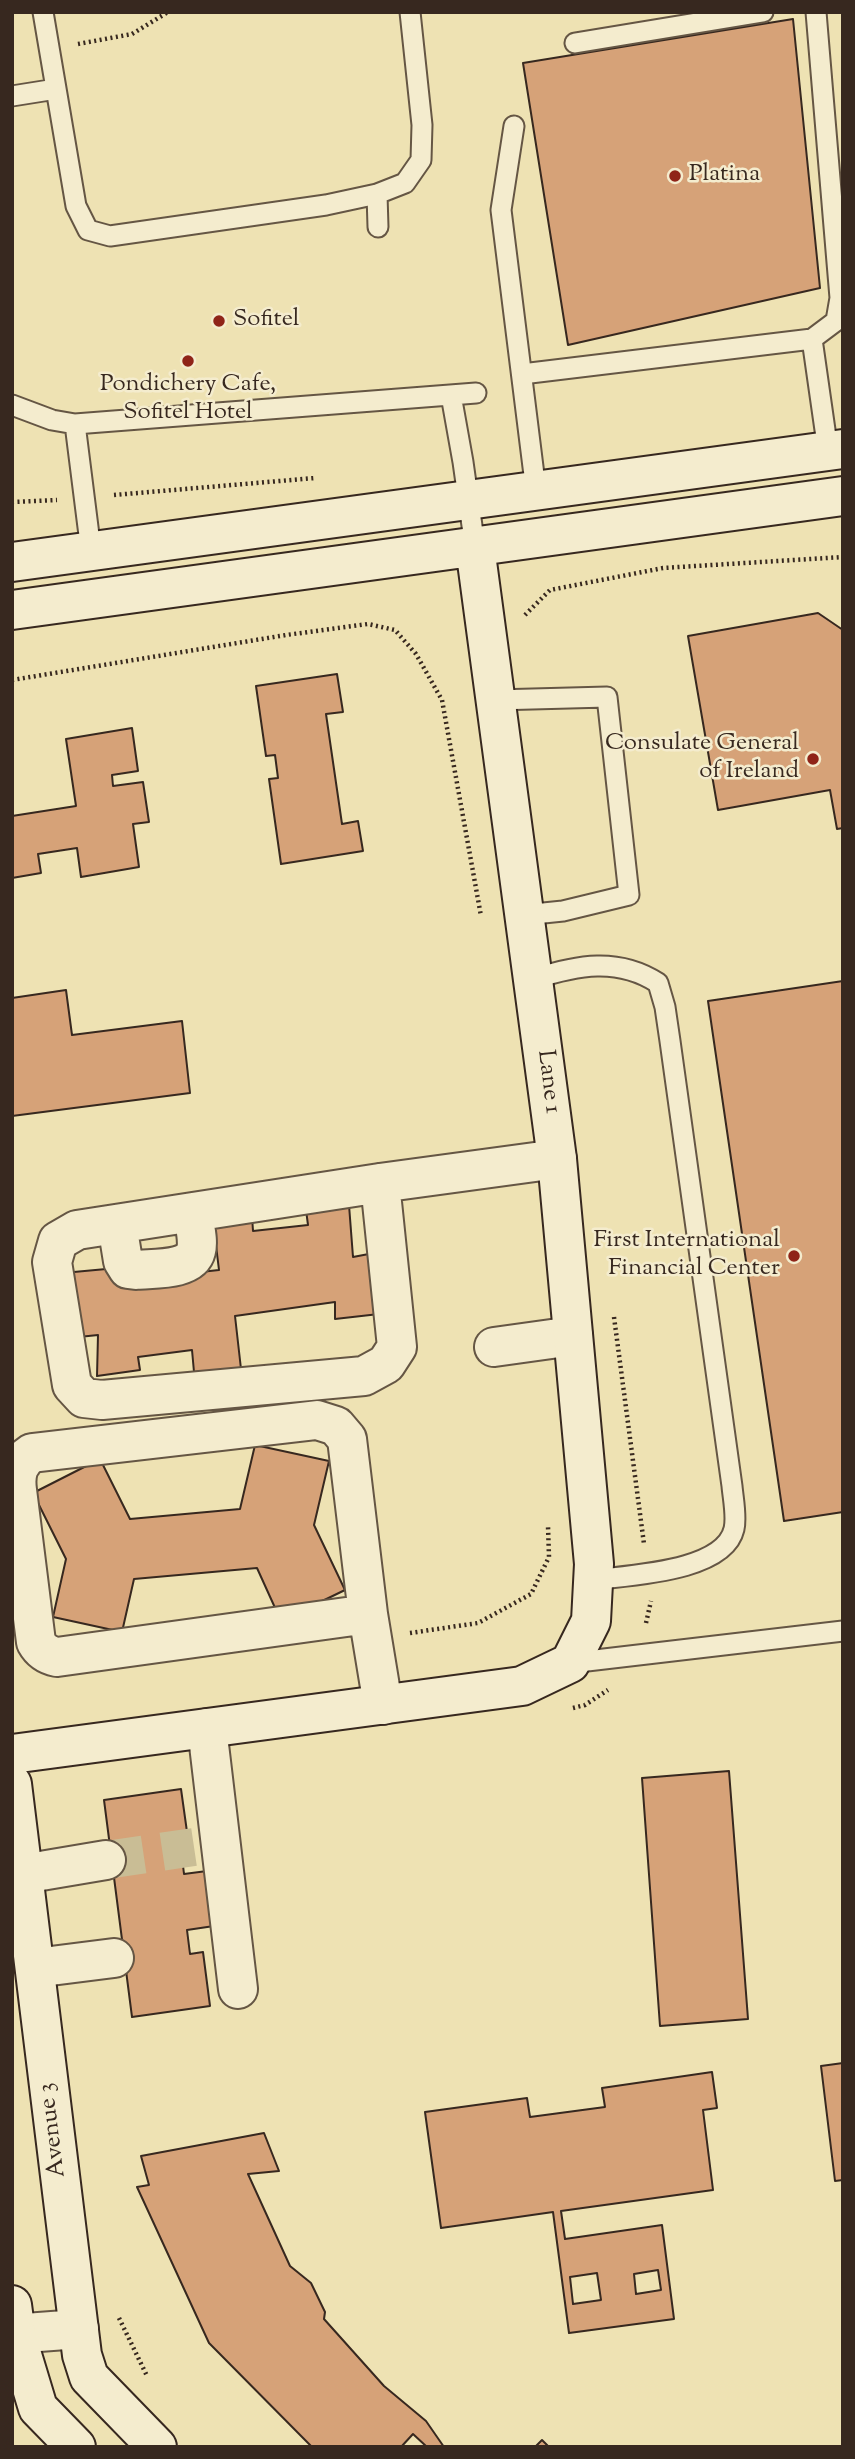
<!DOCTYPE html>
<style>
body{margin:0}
#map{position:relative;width:855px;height:2459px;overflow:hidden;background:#eee2b3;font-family:"Sorts Mill Goudy",serif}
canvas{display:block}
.frame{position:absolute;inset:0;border:14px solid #37281f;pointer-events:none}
</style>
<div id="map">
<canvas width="855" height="2459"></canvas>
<div class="frame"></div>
</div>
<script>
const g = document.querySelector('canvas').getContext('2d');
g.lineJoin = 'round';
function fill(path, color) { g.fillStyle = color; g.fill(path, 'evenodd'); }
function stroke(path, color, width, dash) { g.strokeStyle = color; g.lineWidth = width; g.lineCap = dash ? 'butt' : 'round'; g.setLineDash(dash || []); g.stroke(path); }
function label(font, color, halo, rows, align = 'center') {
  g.font = font + ' "Sorts Mill Goudy",serif'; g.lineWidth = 5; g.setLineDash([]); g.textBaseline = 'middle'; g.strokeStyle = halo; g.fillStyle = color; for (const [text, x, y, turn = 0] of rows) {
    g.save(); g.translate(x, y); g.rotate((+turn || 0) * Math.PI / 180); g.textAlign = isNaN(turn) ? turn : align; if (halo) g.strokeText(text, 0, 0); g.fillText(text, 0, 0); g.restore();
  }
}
const building = new Path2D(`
 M793,19L820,288L568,345L523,63Z
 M818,613L843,630V828L837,829L830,790L718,810L688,636Z
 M337,674L343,712L326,714L342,824L358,821L363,851L281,864L269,779L278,778L275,755L266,756L256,686Z
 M132,728L138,771L112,775L113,786L143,782L149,822L133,824L139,867L81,877L77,848L38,854L41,873L12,878V816L76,806L66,739Z
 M843,981V1512L784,1521L708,1001Z
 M66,990L72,1035L182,1021L190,1093L12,1116V998Z
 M349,1205L353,1257L374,1253L379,1314L335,1319V1302L235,1316L241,1369L194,1372L192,1350L138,1357L140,1370L97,1376L98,1335L69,1338L63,1273L117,1268L118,1281L219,1270L213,1221L252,1216L253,1231L308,1225L306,1210Z
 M255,1445L329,1461L314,1525L345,1590L281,1621L257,1568L134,1579L122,1632L53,1617L66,1559L33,1493L100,1459L130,1519L240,1509Z
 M729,1771L748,2019L660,2026L642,1778Z
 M181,1789L188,1839L180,1840L184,1874L207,1871L214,1926L187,1930L190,1954L203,1952L210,2006L132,2017L104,1800Z
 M843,2063V2180L835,2181L821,2066Z
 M712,2072L717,2108L703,2110L713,2190L561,2211L565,2239L662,2225L674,2319L569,2333L553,2212L441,2228L425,2112L527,2098L530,2117L605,2107L602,2088ZM658,2270L661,2290L636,2294L634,2274ZM597,2273L601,2300L573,2304L570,2277Z
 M264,2133L279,2171L248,2174L290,2266L311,2283L325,2312L324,2319L384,2386L426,2421L444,2447H427L413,2434L401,2447H312L209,2343L137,2187L149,2185L141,2156Z
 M542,2440L549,2447H535Z`);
const streetTunnel = new Path2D(`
 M106,1860L194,1847`);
const path = new Path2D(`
 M78,44L132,34L168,12
 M114,495L315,478
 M12,502L57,500
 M525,615L550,590L663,568L843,557
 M12,680L286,635L368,624L395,630L416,654L442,700L481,916
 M614,1317L644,1544
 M646,1623L651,1601
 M410,1633L478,1623L531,1594L549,1557L548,1526
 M573,1708L585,1705L608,1690
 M119,2318L147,2376`);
const lane = new Path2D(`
 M43,12L76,206L88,230L110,236L326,205L377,194L405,183L421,160L422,125L410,12
 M575,43L763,12
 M12,96L56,89
 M514,126L501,210L536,491
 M377,194L378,227
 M812,339L828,451
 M522,374L812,339L836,321L840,298L816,12
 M451,395L463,462L475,547
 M12,405L52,420L75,424L476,393
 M75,424L91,551
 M495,700L607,697L629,895L563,911L524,915
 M534,979C577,965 618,957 658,983L665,1007L670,1041L732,1486C733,1498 737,1517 734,1529C724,1572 629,1575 593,1580
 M570,1663L843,1631`);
const street = new Path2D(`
 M380,1183L397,1347L386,1364L364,1376L102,1400L84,1398L72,1385L52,1262L58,1241L77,1230L380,1183L557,1159
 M117,1224L123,1261L128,1269L136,1270C153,1268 191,1271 196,1251C199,1240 194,1224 193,1212
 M494,1347L573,1336
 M368,1614L57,1657C47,1655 41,1651 36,1642L17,1490C15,1474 18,1462 32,1453L317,1420L336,1426L347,1439L368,1614L383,1705
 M207,1728L238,1989
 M23,1874L106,1860
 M35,1968L114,1958
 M12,2334L79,2329`);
const secondary = new Path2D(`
 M12,562L843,449
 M12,610L843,496
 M12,1754L522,1686L570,1663L591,1621L594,1564L557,1159L475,547
 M12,1784L82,2355L89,2377L157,2447
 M12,2305L16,2335L38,2408L76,2447`);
const markers = [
 [675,176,7,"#8f2418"],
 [219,321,7,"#8f2418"],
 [188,361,7,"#8f2418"],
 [813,759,7,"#8f2418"],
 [794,1256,7,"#8f2418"]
];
const poiNames = [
 ["Platina",689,176],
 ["Sofitel",233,321],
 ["Pondichery Cafe,",188,386,"center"],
 ["Sofitel Hotel",188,414,"center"],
 ["Consulate General",799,745,"right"],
 ["of Ireland",799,773,"right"],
 ["First International",780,1242,"right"],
 ["Financial Center",780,1270,"right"]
];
const streetNames = [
 ["Lane 1",547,1082,83],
 ["Avenue 3",54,2130,-97]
];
fill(building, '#d6a278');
stroke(building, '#37281f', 2);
stroke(streetTunnel, '#c9bd95', 38, [38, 19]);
stroke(lane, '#655644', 23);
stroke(street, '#655644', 42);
stroke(secondary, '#37281f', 42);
stroke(path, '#37281f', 4.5, [2, 3.5]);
stroke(lane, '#f4ecce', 19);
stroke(street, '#f4ecce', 38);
stroke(secondary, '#f4ecce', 38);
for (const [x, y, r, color] of markers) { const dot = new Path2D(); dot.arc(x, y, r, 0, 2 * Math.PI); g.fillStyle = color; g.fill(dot); stroke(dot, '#f4ecce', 2.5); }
label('24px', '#37281f', '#f4ecce', poiNames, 'left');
label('24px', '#37281f', '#f4ecce', streetNames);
</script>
